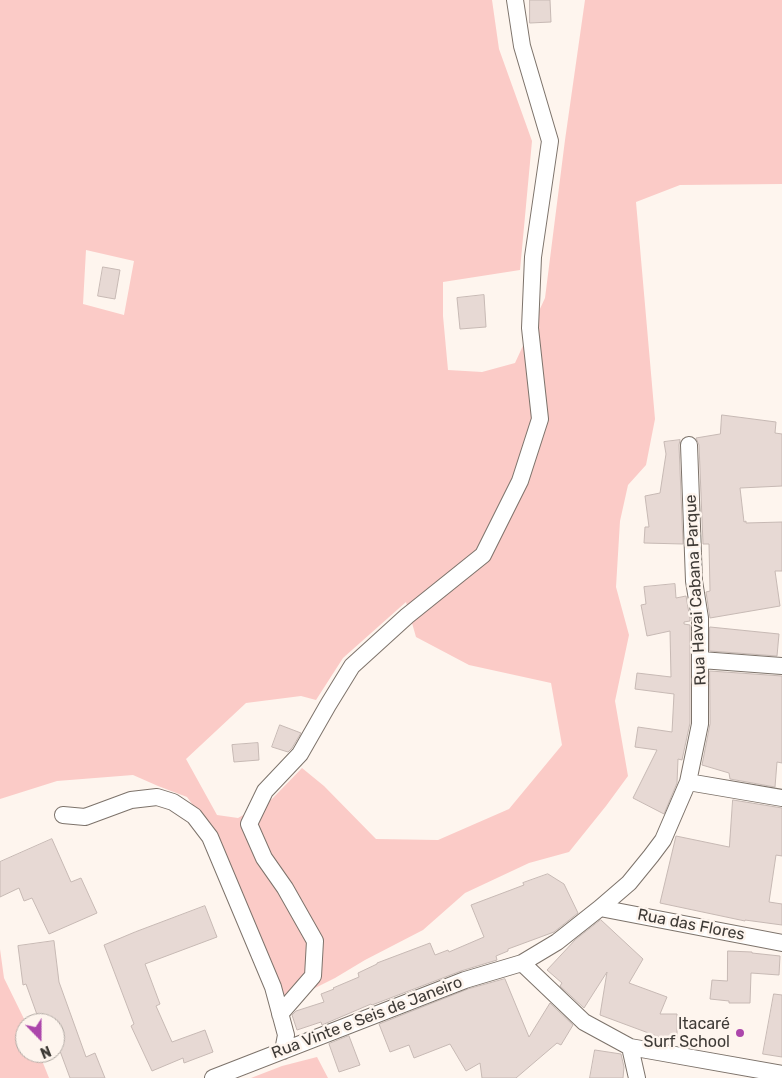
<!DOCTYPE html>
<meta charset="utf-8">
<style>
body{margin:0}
#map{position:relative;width:782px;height:1078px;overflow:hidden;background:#fef5ee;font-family:Rubik,sans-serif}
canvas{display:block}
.north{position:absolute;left:15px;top:1013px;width:50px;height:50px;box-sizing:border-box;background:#fef5ee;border:1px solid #b1aaa4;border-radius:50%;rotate:158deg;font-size:14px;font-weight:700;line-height:20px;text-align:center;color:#3e3a36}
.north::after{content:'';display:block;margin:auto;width:18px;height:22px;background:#ac46ab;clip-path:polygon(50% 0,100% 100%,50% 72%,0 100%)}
</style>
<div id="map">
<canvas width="782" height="1078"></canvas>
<div class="north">N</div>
</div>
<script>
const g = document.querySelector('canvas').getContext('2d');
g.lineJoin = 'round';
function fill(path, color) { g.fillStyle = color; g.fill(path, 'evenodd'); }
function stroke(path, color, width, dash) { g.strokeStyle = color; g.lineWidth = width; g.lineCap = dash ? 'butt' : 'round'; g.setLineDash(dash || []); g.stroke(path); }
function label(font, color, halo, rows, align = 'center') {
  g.font = font + ' Rubik,sans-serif'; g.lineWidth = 5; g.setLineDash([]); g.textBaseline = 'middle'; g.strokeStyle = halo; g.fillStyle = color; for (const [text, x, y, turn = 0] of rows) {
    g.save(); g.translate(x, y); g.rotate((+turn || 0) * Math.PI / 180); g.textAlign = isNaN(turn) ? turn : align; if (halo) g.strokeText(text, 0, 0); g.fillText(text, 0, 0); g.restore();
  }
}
const green = new Path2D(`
 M0,0H492L499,49L532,141L520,270L443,282V316L448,370L482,372L515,363L545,298L565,140L585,0H782V184L680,185L636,202L655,419L646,465L628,485L620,521L616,587L629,635L615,701L628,776L606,806L569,852L529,863L465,893L423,930L365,960L335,978L283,1004L220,842L187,797L158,786L133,775L57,781L0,799ZM86,250L134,261L124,315L83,304ZM406,602L416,637L469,665L551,683L562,745L509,809L438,840L376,839L324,786L302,768L272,799L238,818L217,815L186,759L246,703L301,696L316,700L343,658Z
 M0,949L4,978L26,1023H25V1053H39L49,1078H0Z
 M317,1057L328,1078H251L282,1066Z`);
const building = new Path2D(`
 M530,0H550L551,22L530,23Z
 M103,267L120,270L115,299L98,296Z
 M484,295L486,327L460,329L457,298Z
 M722,415L776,422L775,433L782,434V486L740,488L744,522L746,521V523L782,522V571H775L780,606L710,618L706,592L710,591L709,544H703L699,445L696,438L720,434Z
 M680,440L679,445L683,544L644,543L645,527H649L645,496L660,493L666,454L664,442Z
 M675,584L676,598L686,596L690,619V621L684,622V624L690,625V723L682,760L678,759L677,783L664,814L633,798L657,750L635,747L638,727L672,732L674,694L635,689L637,673L671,677L670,631L647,636L641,605L646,604L644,587Z
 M710,627L779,634L777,656L710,651Z
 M710,671L782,676V763L777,762L775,787L730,779L729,773L702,765L710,724Z
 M280,725L301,733L292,748L288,752L272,747Z
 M258,743L259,760L234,762L232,745Z
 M733,800L782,808V856L776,855L769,902L782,904V925L745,920V921L660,903L676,836L729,847Z
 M52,839L71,882L81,878L97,913L49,934L32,898L24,901L19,888L0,897V862Z
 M548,874L564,884L578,913L554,932L508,949V951L496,956L497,960L461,971L372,1005L371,1004L322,1025L321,1022L297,1030L292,1015L296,1011L324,1002L321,994L334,989L333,988L359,977L358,973L377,964V963L430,943L435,955L448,950L449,952L484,937L471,905L524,885L523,883Z
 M205,906L217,937L145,964L160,1004L156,1006L172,1042L205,1030L213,1052L184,1063L183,1058L152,1071L131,1026L134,1024L104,945L135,932Z
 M601,920L643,959L629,983L667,997L660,1014H677V1038H662L600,1015L607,972L584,1008L560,986L562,983L547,970L575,940Z
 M54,941L59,982L86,1057L95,1053L105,1078H70L60,1051L55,1053V1023H40L26,984L23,985L18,946Z
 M728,951L752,952V953L780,956L779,975L751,973L750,1003H729V1001L710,999L712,980L727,981Z
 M505,979L529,1037L550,1003L573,1025L561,1045L557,1043L516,1078H482L480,1063L466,1071L450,1044L414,1058L409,1045L390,1052L379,1024L468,989Z
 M774,994L782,995V1057L763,1054Z
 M349,1036L360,1065L339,1072L329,1044Z
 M595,1050L621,1054L624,1067L623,1078H590Z`);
const minor = new Path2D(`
 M701,660L782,666
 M688,782L782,798
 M63,815L85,817L131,800L157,797L173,802L194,816L210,837L273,987L286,1035L283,1051
 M600,908L782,943
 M522,963L584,1022L630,1047L637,1078
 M280,1014L313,976L315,941L285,888L264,858L249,824L265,791L300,754L328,705L352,666L407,616L483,555L520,481L540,419L530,328L533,257L550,141L522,46L515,0
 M630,1047L782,1074
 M213,1078L465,980L522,963L557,942L600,908L629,883L651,856L663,840L688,782L700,724V618L694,581L689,445`);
const markers = [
 [740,1033,5,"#ac46ab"]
];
const streetNames = [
 ["Rua Havai Cabana Parque",696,590,-93],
 ["Rua das Flores",691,925,11],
 ["Rua Vinte e Seis de Janeiro",367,1018,-21]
];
const poiNames = [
 ["Itacaré",730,1024],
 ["Surf School",730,1042]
];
fill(green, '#fbcbc7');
fill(building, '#e7d9d4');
stroke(building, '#c7b9b4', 1);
stroke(minor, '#7d736b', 18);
stroke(minor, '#fff', 16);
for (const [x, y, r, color] of markers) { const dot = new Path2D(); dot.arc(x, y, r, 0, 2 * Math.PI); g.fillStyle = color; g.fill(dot); stroke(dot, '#fef5ee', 2); }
label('16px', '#3e3a36', '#fef5ee', streetNames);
label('16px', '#3e3a36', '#fef5ee', poiNames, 'right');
</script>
